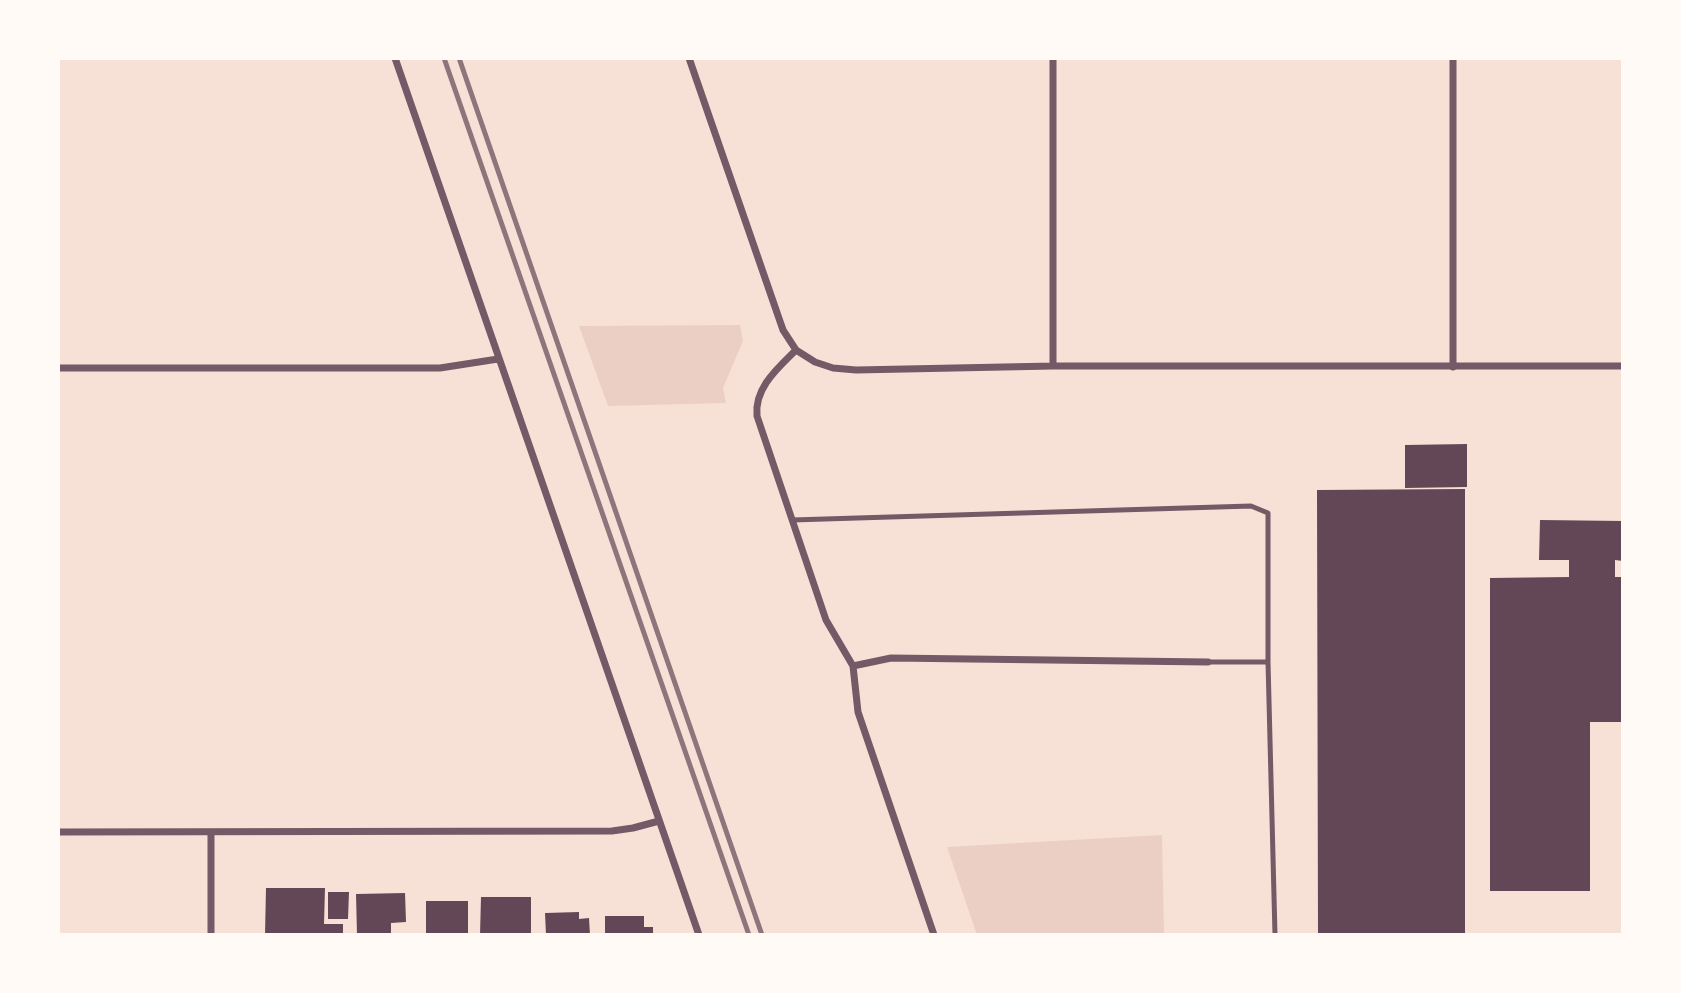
<!DOCTYPE html>
<style>
body{margin:0}
#map{position:relative;width:1681px;height:993px;overflow:hidden;background:#f7e1d7;font-family:Quicksand,sans-serif}
canvas{display:block}
.frame{position:absolute;inset:0;border:60px solid #fffaf5;pointer-events:none}
</style>
<div id="map">
<canvas width="1681" height="993"></canvas>
<div class="frame"></div>
</div>
<script>
const g = document.querySelector('canvas').getContext('2d');
g.lineJoin = 'round';
function fill(path, color) { g.fillStyle = color; g.fill(path, 'evenodd'); }
function stroke(path, color, width, dash) { g.strokeStyle = color; g.lineWidth = width; g.lineCap = dash ? 'butt' : 'round'; g.setLineDash(dash || []); g.stroke(path); }
const green = new Path2D(`
 M740,325L743,341L723,388L726,403L608,406L579,326Z
 M1162,835L1164,935H977L947,847Z`);
const building = new Path2D(`
 M1467,444V487L1405,488V445Z
 M1465,489V935H1318L1317,490Z
 M1540,520L1623,521V561L1615,560V577H1623V722H1590V891H1490V578L1569,577V560H1539Z
 M266,888H325L324,924H343V935H265Z
 M328,892H349L348,919H328Z
 M405,893L406,922L391,923V935H357L356,894Z
 M481,897H531V935H480Z
 M426,901H468V935H426Z
 M579,912V919L589,918L590,935H546L545,913Z
 M605,916H644V927H653V935H605Z`);
const service = new Path2D(`
 M792,520L1251,506L1268,513V662
 M1208,662H1268L1275,935`);
const minor = new Path2D(`
 M395,58L699,935
 M689,58L783,330L796,350L815,362L833,368L856,370L1053,366H1623
 M796,350C778,368 754,388 757,416L826,620L853,666L858,712L934,935
 M1053,366V58
 M1453,367V58
 M58,368H440L498,359
 M853,666L891,658L1208,662
 M58,832L612,831L633,828L659,821
 M211,935V832`);
const rail = new Path2D(`
 M444,58L749,935
 M459,58L762,935`);
fill(green, '#ebcfc5');
fill(building, '#644757');
stroke(service, '#755966', 5);
stroke(minor, '#755966', 7);
stroke(rail, '#8f747c', 5);
</script>
